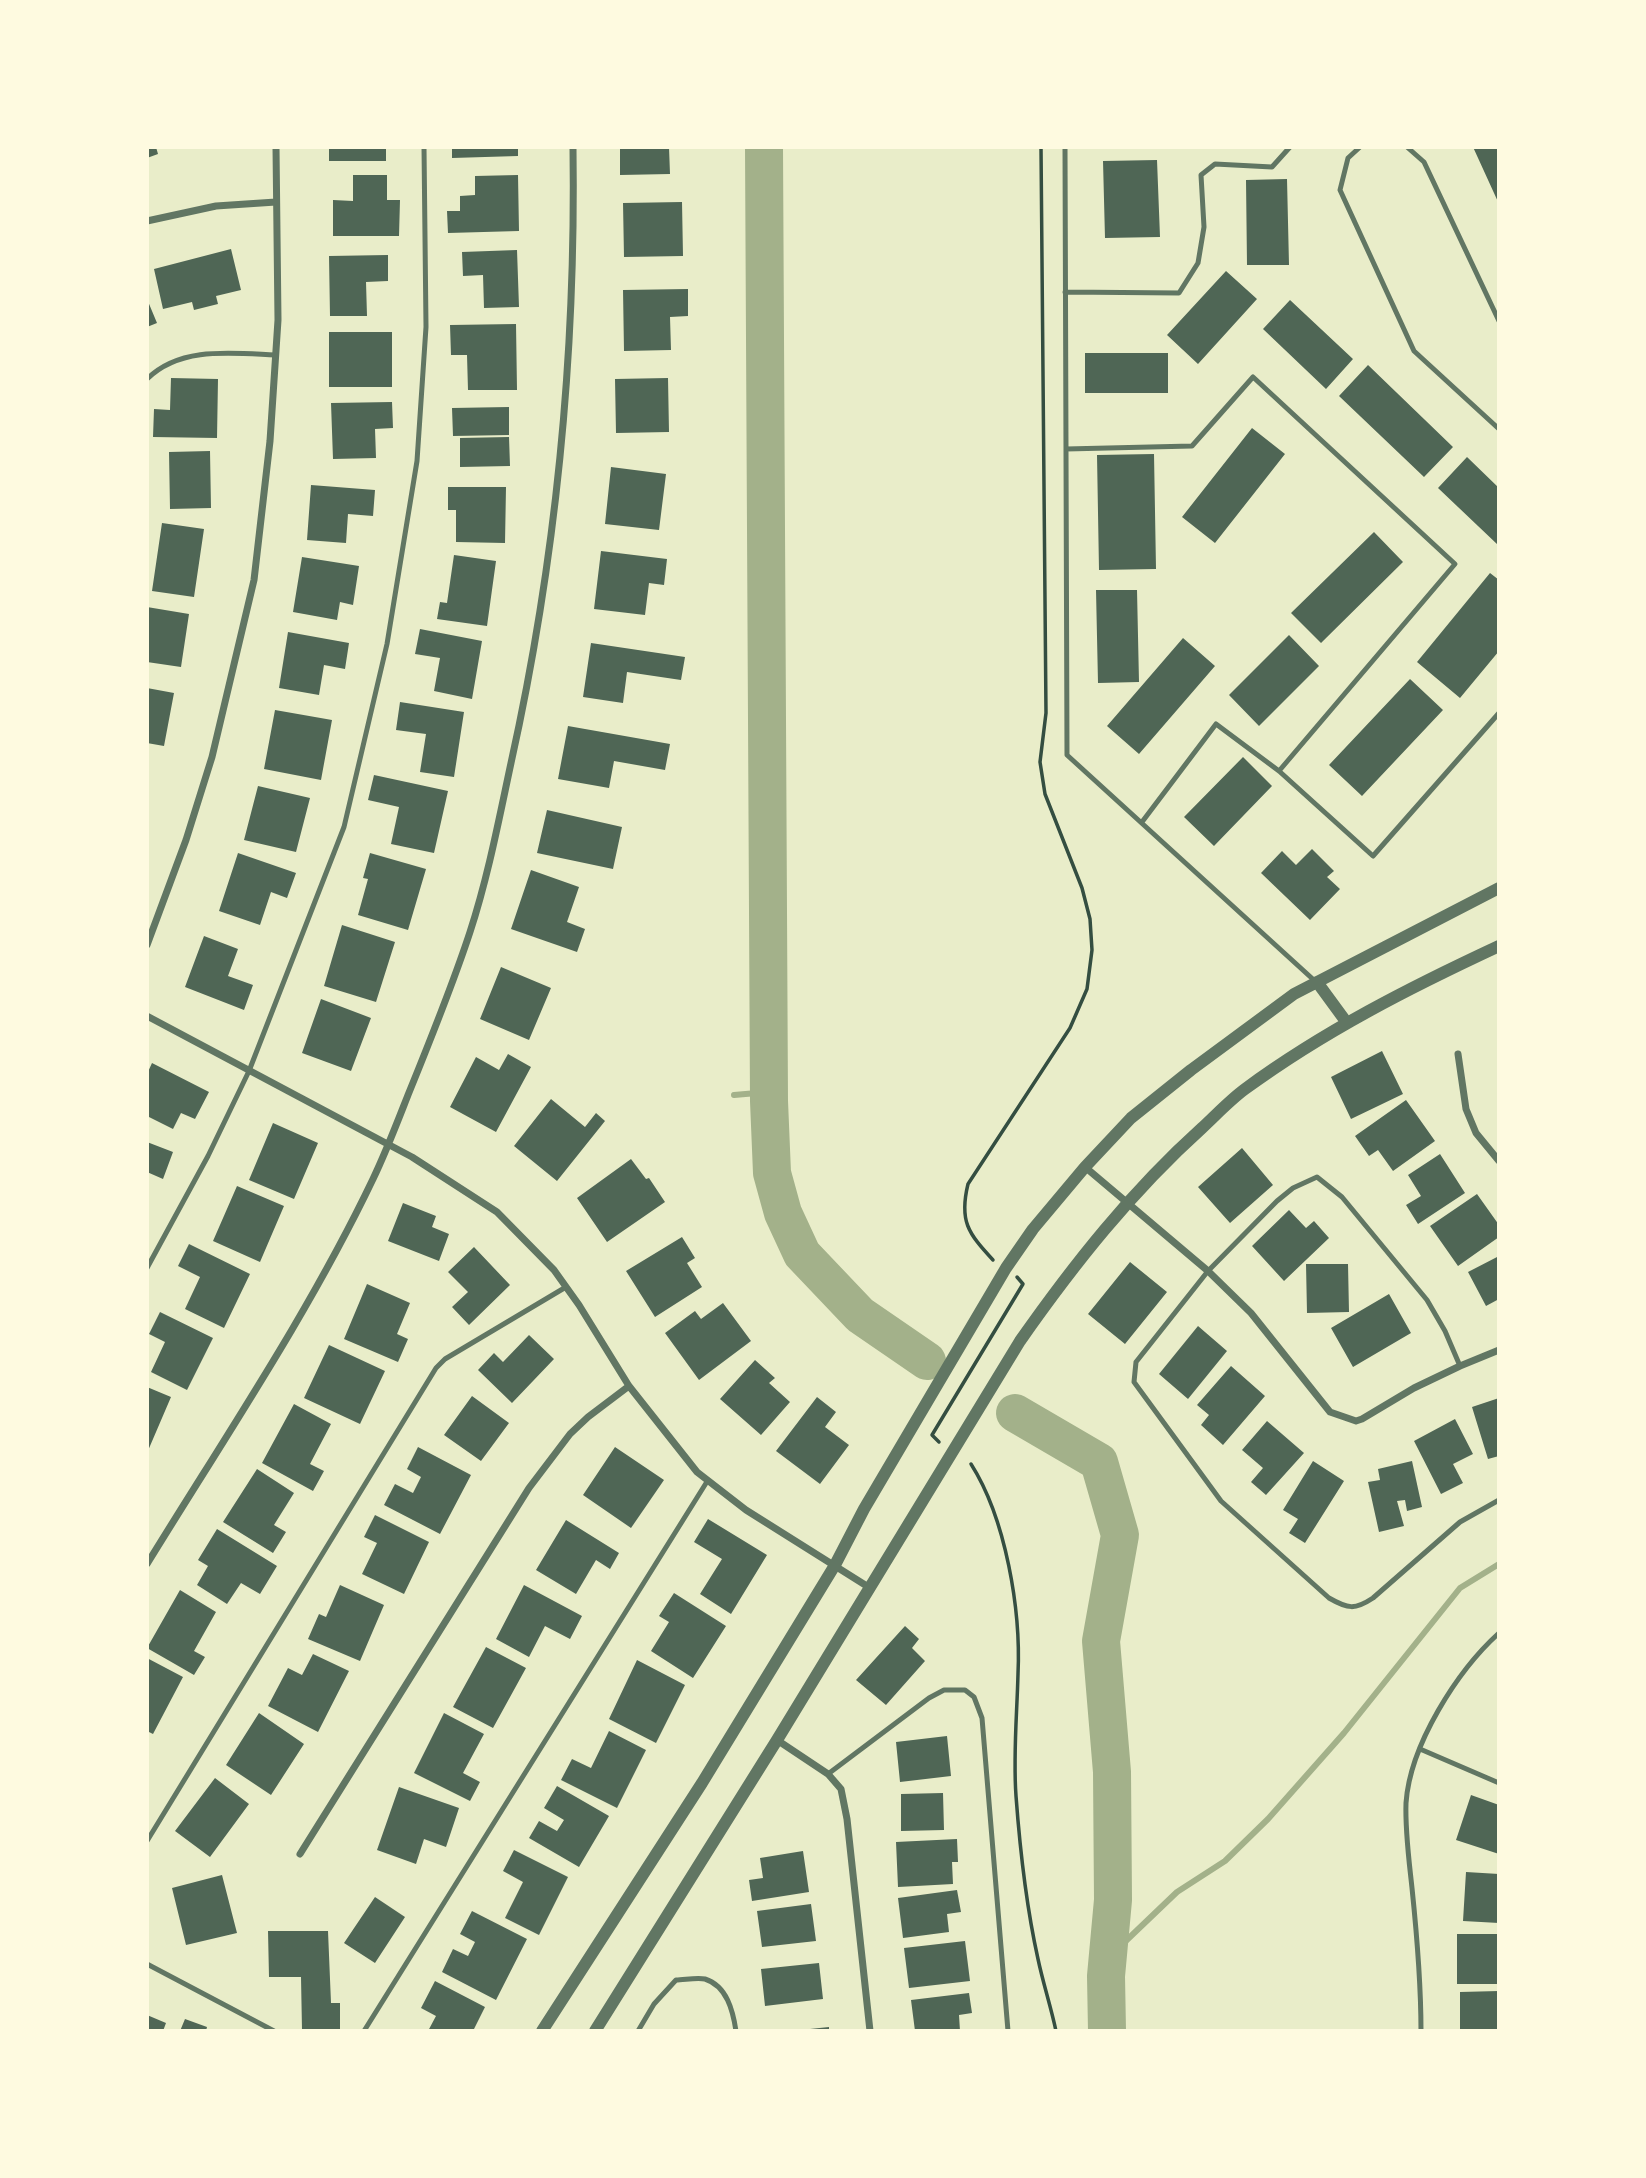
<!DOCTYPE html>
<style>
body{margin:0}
#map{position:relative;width:1646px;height:2178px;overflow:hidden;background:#e9edc9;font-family:Rubik,sans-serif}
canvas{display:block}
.frame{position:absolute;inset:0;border:149px solid #fefae0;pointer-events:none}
</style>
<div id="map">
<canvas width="1646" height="2178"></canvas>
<div class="frame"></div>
</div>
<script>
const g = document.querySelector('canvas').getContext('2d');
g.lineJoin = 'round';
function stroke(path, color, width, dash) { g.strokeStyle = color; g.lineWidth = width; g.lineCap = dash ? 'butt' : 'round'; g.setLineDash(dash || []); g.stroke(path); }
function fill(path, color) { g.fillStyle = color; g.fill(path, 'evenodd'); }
const stream = new Path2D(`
 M734,1095L757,1093L769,1095
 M1108,1958L1177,1892L1225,1861L1268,1819L1344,1733L1460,1588L1499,1564`);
const river = new Path2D(`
 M764,147L769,1101L772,1173L783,1213L802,1254L860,1315L927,1361
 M1015,1413L1099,1462L1120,1535L1101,1641L1112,1772L1113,1900L1106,1976L1107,2031`);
const building = new Path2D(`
 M147,147H156L158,154L147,158Z
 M329,147H386V161H329Z
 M452,147H518V156L452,158Z
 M620,147H669L670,174L620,175Z
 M1473,147H1499V204Z
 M1157,160L1160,237L1105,238L1103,161Z
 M353,175H387V200H400L399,236H333V200L353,201Z
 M518,175L519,231L448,233L447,211H460V196L475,195V176Z
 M1287,179L1289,265H1247L1246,180Z
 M682,202L683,256L624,257L623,203Z
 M231,249L241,290L216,296L218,304L194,310L192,302L163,309L154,269Z
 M517,250L519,307L484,308L483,275L463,276L462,252Z
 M388,255V281L366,282L367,316H330L329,256Z
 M1226,271L1257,299L1198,364L1167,335Z
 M688,289V316L670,317L671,350L624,351L623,290Z
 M147,299L157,323L147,327Z
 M1290,300L1353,359L1326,389L1263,329Z
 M516,324L517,390H468L467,355H451L450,325Z
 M329,332H392V387H329Z
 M1085,353H1168V393H1085Z
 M1368,365L1453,447L1424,477L1339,396Z
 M171,378L218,379L217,438L153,437L154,409L170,410Z
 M668,378L669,432L616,433L615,379Z
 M392,402L393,428L375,429L376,458L333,459L331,403Z
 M509,407V435L453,436L452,408Z
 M1252,428L1285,454L1215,543L1182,517Z
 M509,437L510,466L460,467V438Z
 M210,451L211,508L170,509L169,452Z
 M1154,454L1156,569L1099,570L1097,455Z
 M1467,457L1499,488L1498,545L1438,488Z
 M611,467L666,474L659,530L605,524Z
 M311,485L375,490L373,516L348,514L346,543L307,540Z
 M448,487H506L505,543L456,542V510H448Z
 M162,523L204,529L194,597L152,591Z
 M1374,532L1403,562L1321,643L1291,613Z
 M601,551L667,559L664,585L649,583L645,615L594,609Z
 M454,555L496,561L487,626L437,619L440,602L447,603Z
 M302,557L359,566L353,605L340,602L337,620L293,612Z
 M1490,573L1499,580V651L1460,698L1417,662Z
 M1096,590H1137L1139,682L1098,683Z
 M147,607L189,614L181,667L147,662Z
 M420,629L482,641L472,699L434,691L440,658L415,654Z
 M288,632L349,643L345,669L324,665L319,695L279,688Z
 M1289,635L1319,666L1259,726L1229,695Z
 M1183,638L1215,666L1139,754L1107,726Z
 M591,643L685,657L681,680L627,672L623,703L583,697Z
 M1410,679L1443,710L1362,796L1329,765Z
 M147,688L174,693L164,746L147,743Z
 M400,702L464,712L454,777L420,772L426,734L396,730Z
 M275,710L332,720L321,780L264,769Z
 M568,726L670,744L665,770L614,761L609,788L558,779Z
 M1243,757L1272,786L1214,846L1184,817Z
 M374,775L448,791L434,853L391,844L399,807L368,800Z
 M258,786L310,798L296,852L244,840Z
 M547,810L622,827L613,869L537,853Z
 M1312,849L1334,871L1327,877L1340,889L1310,920L1261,873L1282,851L1296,865Z
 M238,853L296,873L287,898L271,892L260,925L219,911Z
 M370,853L426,869L408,930L358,915L368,879L363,878Z
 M531,870L579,887L567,922L585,929L577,952L511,929Z
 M342,925L395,942L376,1002L324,986Z
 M204,936L238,949L228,976L253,985L244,1010L185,987Z
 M501,967L551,988L529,1040L480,1019Z
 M321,999L371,1018L351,1071L302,1053Z
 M1382,1051L1403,1094L1351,1119L1331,1077Z
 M508,1054L531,1067L496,1132L450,1107L476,1057L499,1070Z
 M152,1063L209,1092L195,1119L181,1113L173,1129L147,1116V1074Z
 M551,1099L585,1127L596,1113L605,1121L557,1181L514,1146Z
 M1406,1100L1435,1141L1393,1171L1378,1150L1369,1156L1355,1136Z
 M273,1123L318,1143L294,1199L249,1180Z
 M147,1142L173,1152L163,1179L147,1172Z
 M1242,1148L1273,1185L1230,1223L1198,1187Z
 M1440,1154L1465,1193L1418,1224L1406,1205L1421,1196L1408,1175Z
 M631,1159L646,1179L649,1178L665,1202L607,1242L577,1198Z
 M237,1186L284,1206L260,1262L213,1241Z
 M1477,1194L1499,1225V1237L1458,1266L1430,1226Z
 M403,1203L436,1216L432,1227L449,1234L439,1261L388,1241Z
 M1289,1210L1306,1228L1314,1221L1329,1238L1284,1281L1252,1246Z
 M682,1237L695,1258L687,1263L702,1287L655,1317L626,1271Z
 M189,1244L250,1274L224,1328L185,1309L200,1277L178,1266Z
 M474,1247L510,1285L469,1325L452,1307L468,1292L448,1272Z
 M1499,1256V1299L1486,1306L1468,1272Z
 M1130,1262L1167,1292L1125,1344L1088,1314Z
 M1306,1264H1348L1349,1312L1307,1313Z
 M367,1284L410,1303L397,1334L408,1339L398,1362L344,1339Z
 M1389,1294L1411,1333L1353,1367L1331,1328Z
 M723,1303L751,1341L699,1380L665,1333L695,1311L701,1319Z
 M160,1312L213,1338L187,1390L151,1372L165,1342L149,1334Z
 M1198,1326L1227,1351L1188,1399L1159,1374Z
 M529,1335L554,1359L512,1403L478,1370L494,1353L503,1362Z
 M329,1345L385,1371L360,1424L304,1398Z
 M755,1360L775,1378L769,1383L790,1402L761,1435L720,1399Z
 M1231,1366L1265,1396L1223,1445L1201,1425L1209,1415L1197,1405Z
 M147,1387L171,1397L147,1453Z
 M472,1396L509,1423L481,1461L444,1435Z
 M817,1397L836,1412L825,1427L849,1445L820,1484L776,1451Z
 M1499,1398V1456L1488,1459L1472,1407Z
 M294,1404L331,1424L310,1464L324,1471L313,1491L262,1463Z
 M1455,1419L1473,1454L1453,1464L1463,1483L1441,1494L1414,1441Z
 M1267,1421L1304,1453L1266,1495L1251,1482L1263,1468L1242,1450Z
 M418,1447L471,1475L440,1534L384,1505L395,1484L413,1493L421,1477L407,1469Z
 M615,1447L664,1480L631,1528L583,1495Z
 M1313,1461L1344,1481L1305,1543L1289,1533L1298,1519L1283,1510Z
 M1412,1461L1422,1507L1407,1511L1405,1500L1397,1501L1404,1526L1379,1532L1368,1482L1380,1480L1378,1469Z
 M257,1469L294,1493L274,1525L286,1532L273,1553L223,1522Z
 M375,1515L429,1542L404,1594L362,1574L377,1543L364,1537Z
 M708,1519L767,1555L731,1614L700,1594L722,1559L694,1542Z
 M566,1520L619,1553L610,1569L596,1560L576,1594L536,1570Z
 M217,1529L277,1566L260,1594L241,1583L227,1604L197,1585L208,1566L198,1560Z
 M340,1585L384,1605L360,1661L308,1639L319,1614L326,1617Z
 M524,1585L582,1616L570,1639L545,1626L529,1657L496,1639Z
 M180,1590L216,1612L194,1651L205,1657L194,1675L147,1648Z
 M674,1593L726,1626L693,1678L651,1651L669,1622L659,1616Z
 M905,1626L919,1639L912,1648L925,1661L886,1705L856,1680Z
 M486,1647L526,1668L493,1728L453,1707Z
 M313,1654L349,1671L318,1732L268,1706L288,1668L302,1675Z
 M147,1658L183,1677L153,1734L147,1731Z
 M637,1660L685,1685L656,1743L609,1719Z
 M259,1713L304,1744L271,1795L226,1765Z
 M444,1713L484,1734L463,1773L480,1782L470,1801L414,1773Z
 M609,1731L646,1750L617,1808L561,1780L572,1759L591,1768Z
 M947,1736L951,1776L900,1782L896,1742Z
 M215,1778L249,1804L210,1857L175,1831Z
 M557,1786L609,1816L579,1867L529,1838L539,1821L557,1831L564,1820L544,1808Z
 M399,1787L459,1808L446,1847L424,1839L416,1864L377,1850Z
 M943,1793L944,1830L901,1831V1794Z
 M1471,1795L1499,1805V1854L1456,1840Z
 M957,1839L958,1862H952L953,1884L898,1887L896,1842Z
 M514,1850L568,1877L539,1935L505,1918L523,1882L503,1871Z
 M803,1851L809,1892L752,1901L749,1880L763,1878L760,1858Z
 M1466,1872L1499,1874V1923L1463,1921Z
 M222,1875L237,1933L186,1945L172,1888Z
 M957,1890L961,1912L947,1914L949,1932L903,1938L898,1898Z
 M375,1897L405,1917L375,1963L344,1943Z
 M811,1904L816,1941L762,1947L757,1911Z
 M472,1911L527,1939L496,2000L442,1972L453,1949L468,1956L475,1942L460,1934Z
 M268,1931H328L331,2003H340V2030H302L301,1977H269Z
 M1457,1934H1499V1984H1457Z
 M965,1941L970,1981L909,1988L904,1948Z
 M819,1963L823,1999L765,2006L761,1969Z
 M435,1981L485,2007L473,2031H428L436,2016L421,2008Z
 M1499,1991V2031H1460V1992Z
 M969,1993L972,2013L959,2015L960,2031H915L911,2000Z
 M147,2015L166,2023L163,2031H147Z
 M185,2019L207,2027L206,2031H180Z
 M829,2027V2031H810V2029Z`);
const path = new Path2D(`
 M993,1260C968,1233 959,1221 968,1184L1070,1028L1087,989L1092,950L1090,919L1082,888L1045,794L1040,762L1046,713L1041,147
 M939,1442L932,1435L1023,1284L1017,1277
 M971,1464C1006,1519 1021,1610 1018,1674C1017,1715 1013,1755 1016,1796C1020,1850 1026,1905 1038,1959C1043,1983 1051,2007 1056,2031`);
const service = new Path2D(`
 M1065,147L1067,755L1316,982
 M1360,147L1348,158L1340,190L1414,351L1499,429
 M1407,147L1424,162L1499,321
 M1065,292L1179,293L1198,263L1204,227L1201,175L1215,164L1272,167L1290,147
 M147,379C180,346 232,353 275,355
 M1066,449L1192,446L1253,377L1455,564L1279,771
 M1142,822L1216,724L1279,771L1373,856L1499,713
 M147,1268L208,1156L249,1071L344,827L387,644L417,461L426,327L424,147
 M1460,1366L1445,1331L1427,1300L1342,1197L1317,1177L1293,1188L1277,1201L1208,1271L1136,1362L1134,1382L1221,1501L1329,1598C1348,1609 1355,1610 1373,1598L1460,1522L1499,1500
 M1420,1749L1499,1783
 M828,1774L929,1698L944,1690H965L974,1697L982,1718L1008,2031
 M147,1841L436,1368L445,1359L566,1287
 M147,1964L274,2031
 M364,2031L708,1480
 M638,2031L654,2004L676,1980C684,1980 697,1977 705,1979C727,1986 733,2011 736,2031
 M1421,2031C1421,1983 1417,1936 1412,1888C1409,1860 1405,1831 1406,1803C1410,1745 1457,1671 1499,1633`);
const minor = new Path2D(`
 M147,221L216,206L276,202
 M147,945L186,840L212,757L254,580L270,441L278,320L276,147
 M147,1016L412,1157L497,1212L554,1270L579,1305L629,1386L697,1472L746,1510L870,1588
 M1458,1054L1466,1109L1476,1133L1499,1161
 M1085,1167L1208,1271L1251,1313L1330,1412L1356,1421L1362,1419L1414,1388L1460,1366L1499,1350
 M147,1564C225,1437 309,1313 373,1179C386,1152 397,1123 408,1095C430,1041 452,987 470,932C488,877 499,819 511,763C556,560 576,354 573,147
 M777,1740L828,1774L841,1789L847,1819L870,2031
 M300,1854L529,1488L570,1434L588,1417L629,1386`);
const tertiary = new Path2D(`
 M1317,982L1347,1023
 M542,2031L702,1783L835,1565L864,1509L1006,1268L1033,1229L1085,1167L1131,1118L1191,1070L1294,994L1499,888
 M595,2031L777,1740L1020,1341C1074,1264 1132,1191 1202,1128C1216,1115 1230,1100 1245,1089C1324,1031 1411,987 1499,946`);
stroke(stream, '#a3b18a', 6);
stroke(river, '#a3b18a', 38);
fill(building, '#4f6655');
stroke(path, '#344e41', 3.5);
stroke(service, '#617663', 5);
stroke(minor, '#617663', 7);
stroke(tertiary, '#617663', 12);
</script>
